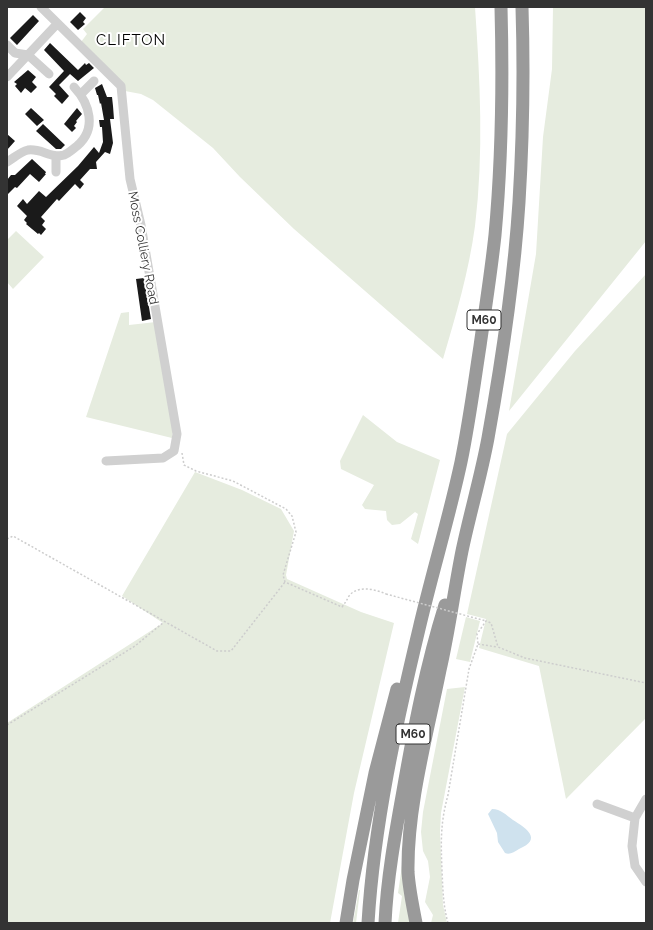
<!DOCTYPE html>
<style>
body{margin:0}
#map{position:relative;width:653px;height:930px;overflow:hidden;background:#fff;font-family:Raleway,sans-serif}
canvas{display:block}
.frame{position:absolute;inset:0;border:8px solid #333;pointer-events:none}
</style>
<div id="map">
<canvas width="653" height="930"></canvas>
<div class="frame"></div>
</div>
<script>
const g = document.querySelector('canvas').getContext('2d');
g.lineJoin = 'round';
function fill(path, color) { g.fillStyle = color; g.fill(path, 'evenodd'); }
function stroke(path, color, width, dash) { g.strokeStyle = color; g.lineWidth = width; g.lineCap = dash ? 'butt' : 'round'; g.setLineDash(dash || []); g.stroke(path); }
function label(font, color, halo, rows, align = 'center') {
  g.font = font + ' Raleway,sans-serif'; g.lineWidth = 4; g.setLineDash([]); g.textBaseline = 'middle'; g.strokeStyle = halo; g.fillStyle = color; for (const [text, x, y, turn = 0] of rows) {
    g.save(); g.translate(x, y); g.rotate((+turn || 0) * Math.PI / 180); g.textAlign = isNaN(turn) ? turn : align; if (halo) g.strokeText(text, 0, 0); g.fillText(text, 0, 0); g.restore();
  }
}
const green = new Path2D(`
 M105,7H475C480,80 484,153 475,226C469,271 456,315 443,359L294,229L240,177L213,148L153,100L141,94L125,91L81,42L87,34L83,29Z
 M553,7H646V241L509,411L536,254L543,137L552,69Z
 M16,231L44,257L13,289L7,282V240Z
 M646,274V718L566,799L539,666L479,648L486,619L467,614L507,434L575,351Z
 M129,312V325L156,322L173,431L172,438L86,417L121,313Z
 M363,415L397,442L440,460L418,544L411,539L418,514L415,512L400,524L392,525L387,520L386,511L365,509L362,505L374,485L341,469L340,461Z
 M195,472L242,490L281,509L294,531L286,575L287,579L361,612L394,623L354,793L330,923H7V723L163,623L122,596Z
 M466,617L480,621L470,662L456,659Z
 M465,687L441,813L440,832L443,905L447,923H431L433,915L425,902L430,877L428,861L423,851L421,832L423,812L447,689Z
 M403,859L411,923H398L402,896L398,893Z
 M359,890H360L356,923H353Z`);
const water = new Path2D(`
 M492,809C501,809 506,815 513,820C526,828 543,839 519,849C514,852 510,855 505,853L498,842L497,833L488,814Z`);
const building = new Path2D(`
 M80,12L86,18L83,22L85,24L78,30L70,22Z
 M33,15L39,21L17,45L10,38Z
 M50,43L78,70L85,63L86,65L89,63L94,68L78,81L70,74L59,85L69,96L62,104L54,96L56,94L49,87L64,71L44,50Z
 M28,70L36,77L32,82L37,87L31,93L25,88L21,93L15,86L17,84L14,82Z
 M102,84L107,97H112L113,106L114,119H110L113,143L110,154L105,152L96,162L97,169H90L80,180L84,184L80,189L75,184L59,201L57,199L41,217L45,221L42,225L46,229L41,235L39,233L38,234L26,224L27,223L24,220L27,216L17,206L23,199L27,204L39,191L46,197L78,166L94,147L99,153L103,142L102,127H100L99,120H104L101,103L100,104L98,95H97L95,88Z
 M31,108L44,120L37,126L25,114Z
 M77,108L82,114L76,121L77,122L74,126L76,128L72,132L64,124Z
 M43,124L65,145L61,149H56L36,131Z
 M7,134L15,141L7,150Z
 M32,159L46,172L45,174H46L39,182L30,174L17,188L15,187L7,195V180L11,175H15Z
 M144,278L151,319L142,321L136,279Z`);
const path = new Path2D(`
 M182,453L184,465L196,471L233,481L286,509L292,516L296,532L283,575L285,582L342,607C345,603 347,600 349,596C357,585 375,589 386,594
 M7,539L13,536L217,651H231L285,582
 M478,644L497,647
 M7,725L135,646L164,622
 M448,923C443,905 443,890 442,871C441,843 440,824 448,795L469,669L478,644L477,634L486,621L491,623L498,647L525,658L646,683`);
const minor = new Path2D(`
 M41,7L121,86L130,179L141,225L177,434L174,451L163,458L106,461
 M7,45L15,53L28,55L49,74
 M7,77L57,24
 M81,94L94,81
 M56,156V172
 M7,162C14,158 20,152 28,150C41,148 52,159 64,155C69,153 73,149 77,146C97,129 90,104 74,87
 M646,799L635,818L632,846L635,866L646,882
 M597,804L635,818`);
const highway = new Path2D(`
 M346,923L353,880L375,773L397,689
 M368,923C374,824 396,725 419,629C432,573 449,518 461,462C469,423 474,385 480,346C485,310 491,273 495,235C502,159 503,83 501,7
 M385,923C387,879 395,835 403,791C414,728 426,666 445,605
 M416,923C413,907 409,889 408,872C407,807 427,735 440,670C449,631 454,591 462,551C470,513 481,476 488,438C502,360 514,281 519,202C523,137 524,72 522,7`);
const pathBridge = new Path2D(`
 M386,594L486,621`);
const shields = [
 [484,320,34],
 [413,734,34]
];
const shieldNames = [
 ["M60",484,320],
 ["M60",413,734]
];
const streetNames = [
 ["Moss Colliery Road",143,248,79]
];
const quarterNames = [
 ["CLIFTON",131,40]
];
fill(green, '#e6ecdf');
fill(water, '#cfe2ee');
fill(building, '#1a1a1a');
stroke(path, '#cdcdcd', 1.5, [2, 2]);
stroke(minor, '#d0d0d0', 9);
stroke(highway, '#9a9a9a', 13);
stroke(pathBridge, '#cdcdcd', 1.5, [2, 2]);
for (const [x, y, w] of shields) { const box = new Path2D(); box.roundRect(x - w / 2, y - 10, w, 20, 3); g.fillStyle = '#fff'; g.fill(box); stroke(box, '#333', 1); }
label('bold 12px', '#333', null, shieldNames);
label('13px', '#333', '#fff', streetNames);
g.letterSpacing = '1px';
label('15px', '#000', '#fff', quarterNames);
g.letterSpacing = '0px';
</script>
